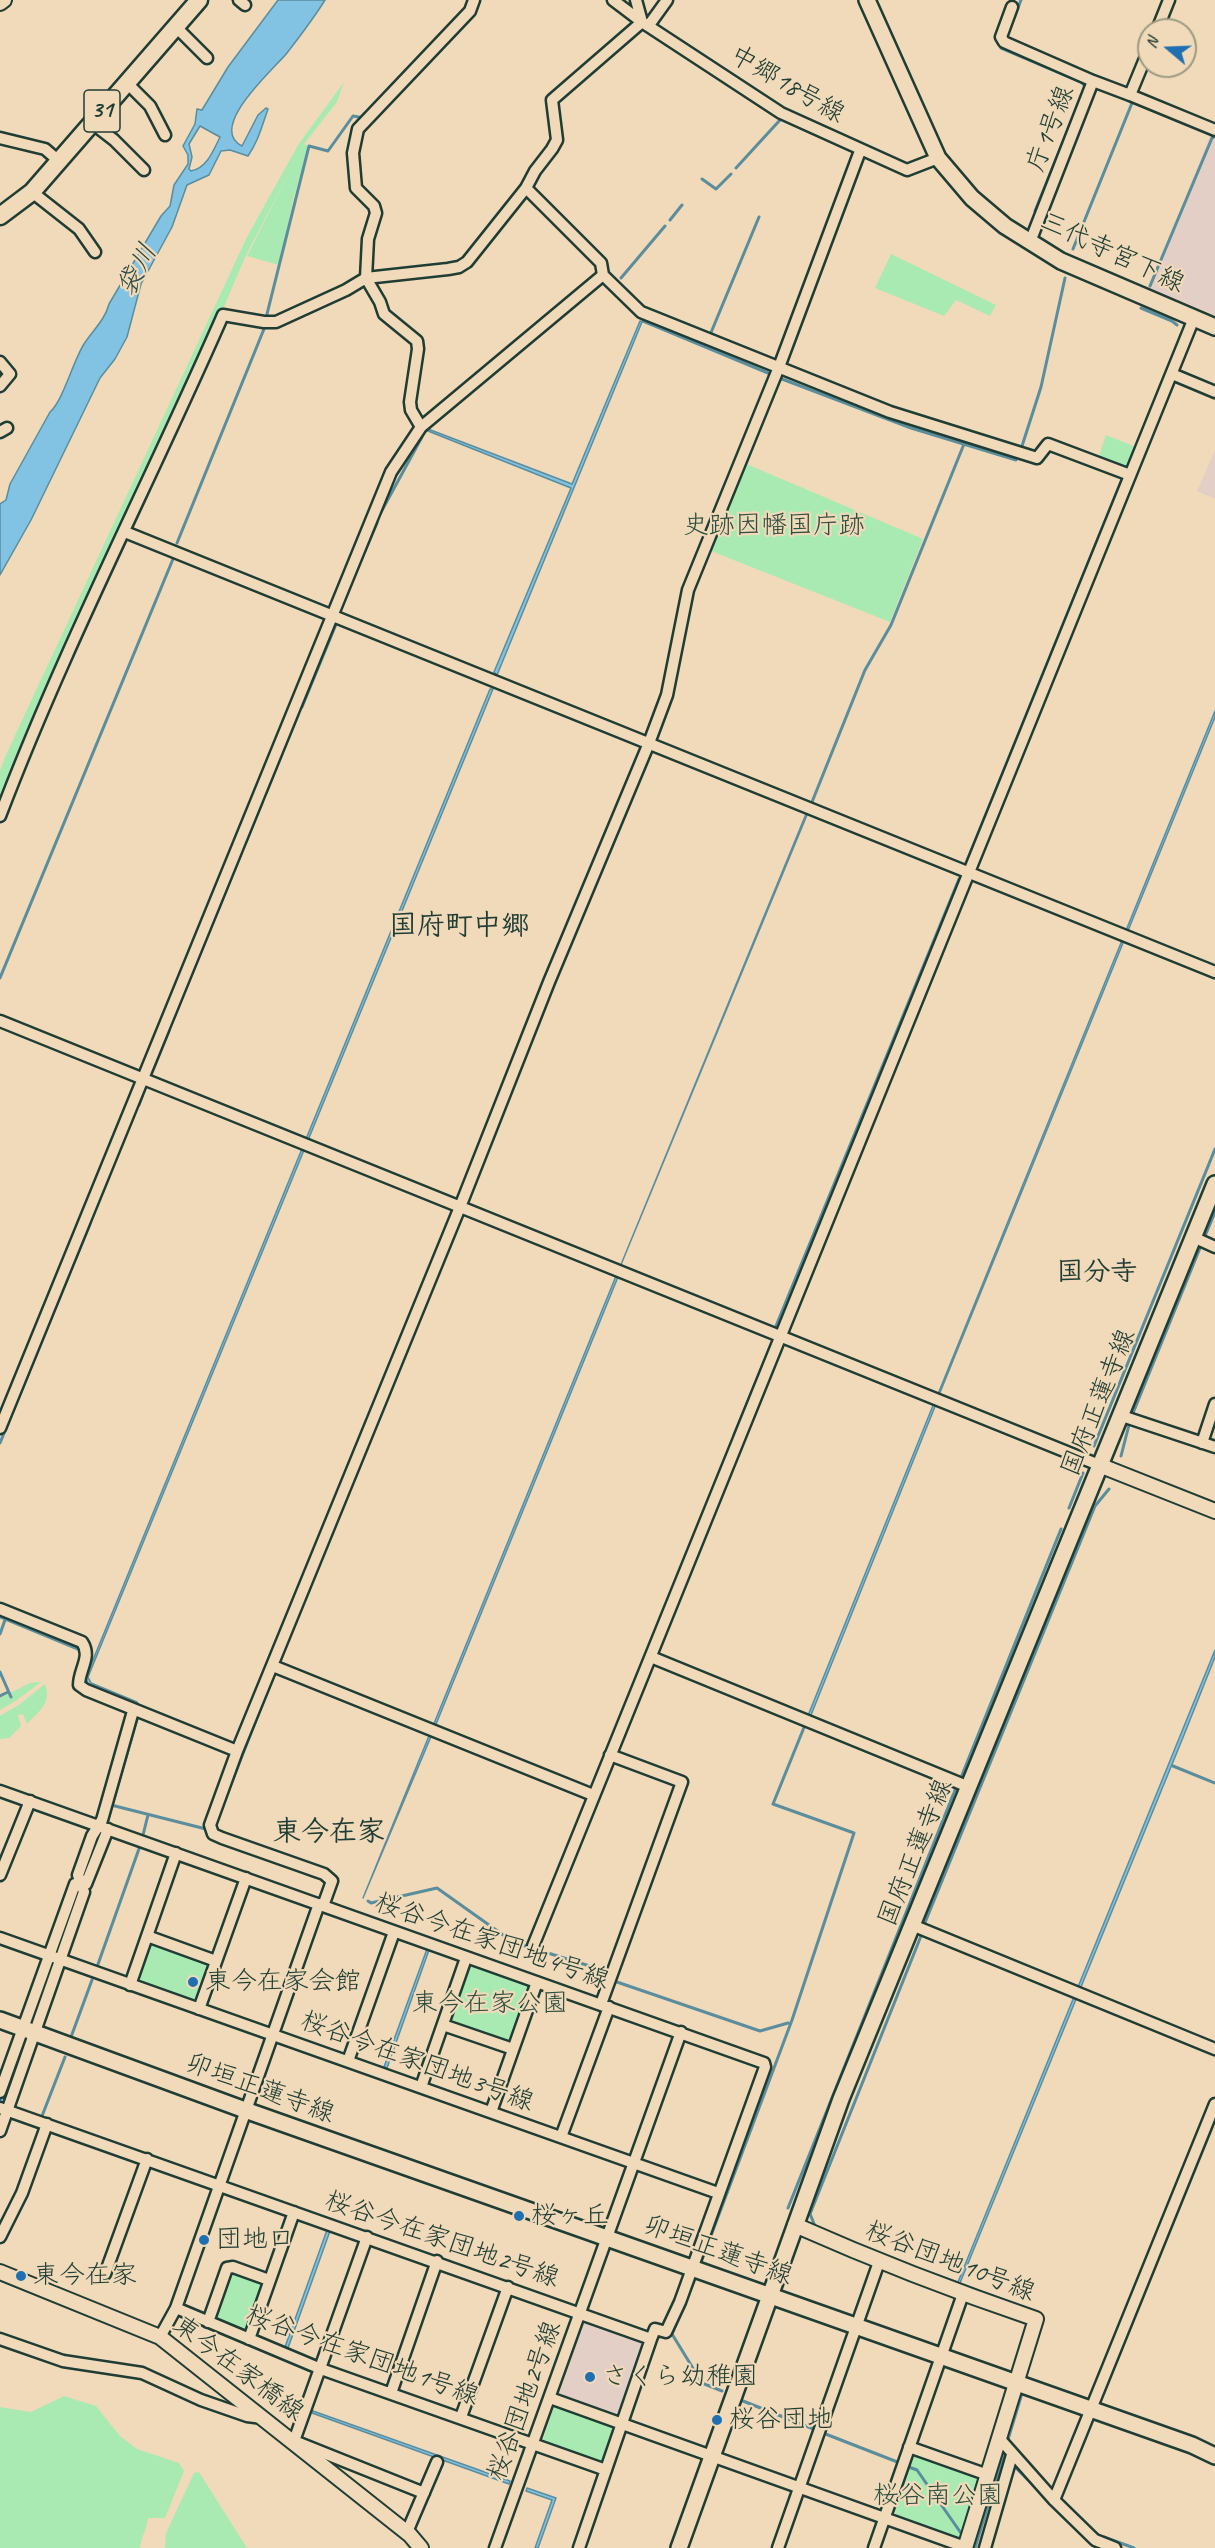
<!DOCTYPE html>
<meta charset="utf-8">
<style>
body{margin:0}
#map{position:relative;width:1215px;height:2548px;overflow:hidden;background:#f0dab9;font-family:Caveat,sans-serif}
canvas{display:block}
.north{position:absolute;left:1137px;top:18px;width:60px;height:60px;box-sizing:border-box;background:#f0dab9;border:2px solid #9c9b84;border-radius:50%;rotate:289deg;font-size:16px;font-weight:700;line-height:24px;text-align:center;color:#1f3d34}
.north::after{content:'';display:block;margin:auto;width:21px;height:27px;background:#1f6fb2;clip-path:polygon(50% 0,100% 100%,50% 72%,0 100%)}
</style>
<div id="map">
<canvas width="1215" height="2548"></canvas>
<div class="north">N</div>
</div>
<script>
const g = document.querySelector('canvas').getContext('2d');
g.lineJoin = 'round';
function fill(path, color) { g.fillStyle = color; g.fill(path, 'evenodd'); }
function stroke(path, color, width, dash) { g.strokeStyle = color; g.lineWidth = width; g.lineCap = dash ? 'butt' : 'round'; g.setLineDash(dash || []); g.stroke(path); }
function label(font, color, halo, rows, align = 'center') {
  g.font = font + ' Caveat,"Klee One",sans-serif'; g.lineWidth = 4.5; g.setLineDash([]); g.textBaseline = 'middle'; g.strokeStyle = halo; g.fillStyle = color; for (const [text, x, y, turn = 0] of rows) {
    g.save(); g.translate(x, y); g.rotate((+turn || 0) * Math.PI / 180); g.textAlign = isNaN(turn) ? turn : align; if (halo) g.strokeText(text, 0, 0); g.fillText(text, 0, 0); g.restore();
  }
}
const built = new Path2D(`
 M1215,134V315L1149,288L1210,136Z
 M1215,450V499L1197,491Z
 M585,2319L641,2339L644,2347L620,2414L615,2417L558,2397Z`);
const green = new Path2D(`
 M344,82L337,102L304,144L309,146L294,196L279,265L247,256L290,171L246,255L192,382L0,806V771L5,757L247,237L298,145Z
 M891,254L996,305L990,316L956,300L944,316L875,288Z
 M1106,435L1138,448L1130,466L1125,469L1098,459Z
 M744,463L923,539L890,622L711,551Z
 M41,1682L17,1700L0,1710V1698L30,1683Z
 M45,1684C52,1703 39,1711 27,1724L23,1714L18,1715L21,1726L9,1738L0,1739V1716L20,1704Z
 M150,1941L211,1963L198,2000L194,2002L139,1982L138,1977Z
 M474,1964L528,1983L530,1987L510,2045L449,2024L469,1966Z
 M233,2270L264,2281L247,2330L243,2332L213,2319L229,2273Z
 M64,2396L96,2406L120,2436L137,2449L179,2463L184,2471L165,2518H148C147,2529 141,2537 140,2548H0V2407L31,2412Z
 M555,2404L613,2423L615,2429L605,2459L599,2462L542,2442Z
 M915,2453L982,2477L961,2540L897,2516L894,2510Z
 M199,2472L247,2548H165L166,2533L194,2473Z`);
const water = new Path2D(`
 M278,0H325C314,18 300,36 287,53C275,68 206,128 242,146L258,115L266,108L268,109C262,126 258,142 248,156L230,150L221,151L209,175L187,185L172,227L141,284L127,337L115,359L100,378L31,520L0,575V504L6,500L10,484L50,412C63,401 73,361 84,344C93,330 105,320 109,304L161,216L170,206L174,185L188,164V155L183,146L195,124L197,109L202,110L228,67ZM200,126L220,137C213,151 207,168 191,171L189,169L192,157L189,144Z
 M640,321L642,322L497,675L494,672L571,488L428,431V429L572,484Z
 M490,689H493L88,1677L91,1683L137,1702L141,1708L108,1822L0,2120V2102L139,1708L134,1703L88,1685L86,1677Z
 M1215,711V717L939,1395L938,1394Z
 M806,814L807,815L620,1267Z
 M616,1276L618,1277L430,1739L363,1898Z
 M934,1403L936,1404L809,1720L807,1718Z
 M1215,1650V1657L1184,1735L960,2283L1030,2309L1029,2312L878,2256L879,2254L958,2282Z
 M427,1949L429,1950L387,2068L384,2067Z
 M327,2230L330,2231L288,2348L285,2347Z
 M313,2411L510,2481L509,2484L312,2413Z
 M527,2488L556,2498L538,2548H535L552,2500L526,2491Z`);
const stream = new Path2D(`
 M1012,23L1021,0
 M1001,48L1081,82L1085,86
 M736,168L780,120
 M702,179L716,189L731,174
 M1035,211L1082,95
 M670,220L682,205
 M1073,249L1132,103
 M621,278L665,226
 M1150,286L1212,138L1215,136
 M645,308L652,311
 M1141,308L1172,321L1177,325
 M266,318L309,146L328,151L353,116L364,118
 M643,321L768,373
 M708,334L710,335L759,217
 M782,379L911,428L1016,460
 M1022,446L1041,387L1065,278
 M1129,464L1172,358
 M380,514L422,437
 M177,543L264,329
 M343,602L377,523
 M302,707L337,622
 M266,793L298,715
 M812,802L865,670L891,625L964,444
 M246,842L262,803
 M966,863L1122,479
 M0,978L173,559
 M173,1020L241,854
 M151,1075L169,1031
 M139,1105L146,1086
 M131,1123L135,1112
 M1205,1236L1215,1212
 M776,1326L959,879
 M1133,1413L1200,1248
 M734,1435L773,1340
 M0,1443L90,1224
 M1094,1446L1215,1149
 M1121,1456L1129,1425
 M1069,1508L1083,1473
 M0,1617L78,1649
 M0,1634L5,1620
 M0,1672L11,1697
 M0,1696L8,1692
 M1173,1766L1215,1783
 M962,1775L1061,1529
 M224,1802L275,1672
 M111,1805L206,1829
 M143,1835L148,1815
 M305,1873L315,1877
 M368,1901L371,1903L437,1888L513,1942L528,1947
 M924,1925L1095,1506L1109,1489
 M535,1949L609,1972
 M97,1967L140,1846
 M614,1979V1981L760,2031L788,2023
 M71,2037L92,1980
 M42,2116L65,2057
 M788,2208L955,1790
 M818,2228L815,2226L810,2214L921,1936
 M700,2265L792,2020L854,1833L773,1804L805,1725
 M697,2274L672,2334L702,2383L722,2391
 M743,2401L816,2430
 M823,2433L900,2463
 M906,2466L917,2470L963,2536
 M1015,2467L1097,2548
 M1104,2537L1134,2548
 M975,2548L1023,2390`);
const minor = new Path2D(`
 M239,0L245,5
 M636,0L642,22L781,113L907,170L938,158
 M1012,7L1001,37L1004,42L1093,81
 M649,25L667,0
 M176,27L207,58
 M1157,30L1169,0
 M127,83L150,106L165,135
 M1130,95L1215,130
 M92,123L114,140L144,170
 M0,138L45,149L60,162
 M526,188L601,263L603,275L641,312L890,412L1037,458L1048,444L1130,475
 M32,192L79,229L95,252
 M1030,242L1093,81L1130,95L1149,49
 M0,362L10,374L0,386
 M1172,374L1215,392
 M421,427L411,410L410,402L418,349L417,341L384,314L380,302L366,278L368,239L376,213L374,206L356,188L353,153L358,129L470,11L474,0
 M0,432L7,428
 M125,532L1215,972
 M0,816C65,645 150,482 223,315L264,322H276L346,290L366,278L448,269L459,267L467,262L526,188L535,171L552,149L557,140L552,100L642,22L613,0
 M0,1021L1099,1465
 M1193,1237L1215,1247
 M1119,1415L1215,1447
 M0,1428L391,472L421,427L603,275
 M1202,1443L1215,1404
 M0,1609L82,1642C92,1657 79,1669 79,1685L86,1690L237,1751
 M651,1657L969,1787
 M273,1666L593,1795
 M0,1791L764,2063L765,2067L680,2302L666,2332L655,2329L651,2339
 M0,1875L30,1801
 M323,1906L332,1881L324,1874L222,1838L213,1834L210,1825L237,1751L460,1207L549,982L649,743L667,695L688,590L779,367L860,151
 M912,1925L1215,2049
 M147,1936L216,1961
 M0,1938L718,2193
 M533,1946L1194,318
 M130,1985L176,1853
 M601,2004L682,1782L610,1755
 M199,2009L246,1878
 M443,2025L513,2049
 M348,2061L394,1932
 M421,2087L466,1958
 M0,2092L75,1884H86L108,1829
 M0,2108L651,2339L579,2548
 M491,2112L537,1982
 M0,2131L84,1892L78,1875L92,1836L102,1820L133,1711
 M561,2137L609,2007
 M0,2237L22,2193L47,2124
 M367,2237L294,2441L424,2493
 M105,2274L147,2159
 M176,2308L321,2369L606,2470
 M208,2322L227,2268L233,2267L269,2280
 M160,2337L176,2308L319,1904
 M0,2339L63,2361L142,2373L201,2400L247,2416L263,2418
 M249,2339L294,2212
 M391,2393L437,2261
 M550,2398L965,2547
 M461,2417L508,2287
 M999,2438L1054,2500L1095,2540L1115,2548
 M909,2447L988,2475
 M1054,2500L1215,2104
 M407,2532L437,2462
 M495,2548L681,2032
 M778,2548L879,2262
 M874,2548L963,2294
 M985,2548L1012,2455`);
const tertiary = new Path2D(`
 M0,3L4,0
 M1099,1465L1215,1511
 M795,2225C874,2260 954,2291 1036,2319L965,2548
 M0,2272L160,2337L410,2535L421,2548`);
const secondary = new Path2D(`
 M867,0L938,158L972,198L1005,226L1061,261L1215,327
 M0,2020L245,2110L1192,2445L1215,2456
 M679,2548L841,2099L1215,1184`);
const primary = new Path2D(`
 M0,216L32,192L199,0`);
const markers = [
 [193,1982,6,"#1f6fb2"],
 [519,2216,6,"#1f6fb2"],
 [204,2240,6,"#1f6fb2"],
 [21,2276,6,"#1f6fb2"],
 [590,2377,6,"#1f6fb2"],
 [717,2420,6,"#1f6fb2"]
];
const shields = [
 [102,111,36]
];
const shieldNames = [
 ["31",102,111]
];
const streetNames = [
 ["中郷18号線",787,85,30],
 ["庁1号線",1051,129,-69],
 ["三代寺宮下線",1112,253,25],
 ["国府正蓮寺線",1099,1403,-68],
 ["国府正蓮寺線",916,1853,-68],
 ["桜谷今在家団地4号線",492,1942,19],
 ["桜谷今在家団地3号線",417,2062,20],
 ["卯垣正蓮寺線",260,2089,20],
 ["桜谷今在家団地2号線",442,2240,19],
 ["卯垣正蓮寺線",718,2251,20],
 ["桜谷団地10号線",950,2262,21],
 ["桜谷今在家団地1号線",362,2356,20],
 ["東今在家橋線",238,2369,37],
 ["桜谷団地2号線",525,2401,-70]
];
const parkNames = [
 ["史跡因幡国庁跡",774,526],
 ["東今在家公園",490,2004],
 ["桜谷南公園",938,2496]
];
const poiNames = [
 ["東今在家会館",205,1982],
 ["桜ヶ丘",531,2216],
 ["団地口",216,2240],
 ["東今在家",33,2276],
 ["さくら幼稚園",602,2377],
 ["桜谷団地",729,2420]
];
const waterNames = [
 ["袋川",138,270,-62]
];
const neighbourhoodNames = [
 ["国分寺",1097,1273]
];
const quarterNames = [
 ["国府町中郷",459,927],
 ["東今在家",329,1833]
];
fill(built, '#e3cfc6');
fill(green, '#a9eab3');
fill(water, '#82c2e3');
stroke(water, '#5a8d9d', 1.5);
stroke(stream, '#5a8d9d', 3);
stroke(minor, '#1f3d34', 15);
stroke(tertiary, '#1f3d34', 18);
stroke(secondary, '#1f3d34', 20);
stroke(primary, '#1f3d34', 21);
stroke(minor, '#f0dab9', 10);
stroke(tertiary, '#f0dab9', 14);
stroke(secondary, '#f0dab9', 15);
stroke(primary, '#f0dab9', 16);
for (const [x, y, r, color] of markers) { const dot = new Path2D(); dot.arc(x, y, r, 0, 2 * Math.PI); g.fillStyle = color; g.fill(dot); stroke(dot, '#f0dab9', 2); }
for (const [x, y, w] of shields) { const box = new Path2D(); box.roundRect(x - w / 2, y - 21, w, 42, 4.5); g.fillStyle = '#f0dab9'; g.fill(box); stroke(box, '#1f3d34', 1.5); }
label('bold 24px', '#1f3d34', null, shieldNames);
label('26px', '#1f3d34', '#f0dab9', streetNames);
label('26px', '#2d4e41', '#f0dab9', parkNames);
label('26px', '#1f3d34', '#f0dab9', poiNames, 'left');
label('italic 27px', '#294a46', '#f0dab9', waterNames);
label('bold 27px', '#1f3d34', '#f0dab9', neighbourhoodNames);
label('bold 28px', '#1f3d34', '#f0dab9', quarterNames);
</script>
